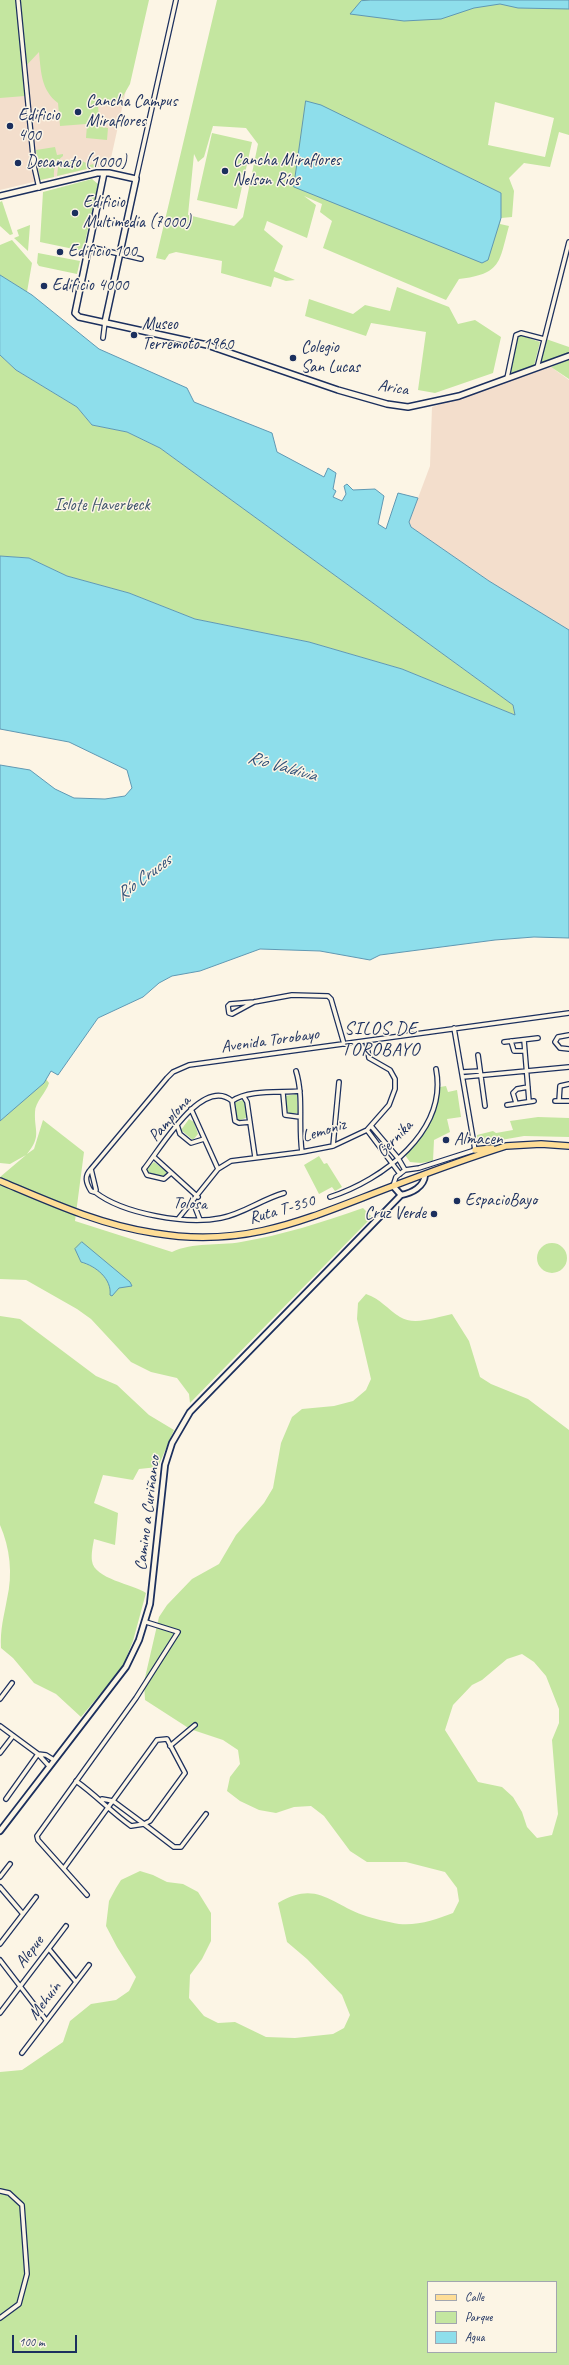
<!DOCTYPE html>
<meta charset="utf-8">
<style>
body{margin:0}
#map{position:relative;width:569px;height:2365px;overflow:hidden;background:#fcf5e5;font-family:Caveat,sans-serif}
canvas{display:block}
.legend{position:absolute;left:427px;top:2281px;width:130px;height:72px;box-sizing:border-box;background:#fcf5e5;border:1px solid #a2a6af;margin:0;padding:5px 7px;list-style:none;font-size:12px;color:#1b2f5e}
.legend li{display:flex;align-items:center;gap:8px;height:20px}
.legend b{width:20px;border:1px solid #a2a6af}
.scale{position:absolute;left:12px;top:2335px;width:65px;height:18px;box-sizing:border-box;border:2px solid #1b2f5e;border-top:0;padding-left:5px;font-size:12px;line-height:14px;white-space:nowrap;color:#1b2f5e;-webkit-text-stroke:3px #fcf5e5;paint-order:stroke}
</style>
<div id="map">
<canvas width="569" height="2365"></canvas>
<ul class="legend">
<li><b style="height:5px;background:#fedd96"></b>Calle</li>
<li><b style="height:11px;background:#c4e6a0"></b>Parque</li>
<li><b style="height:11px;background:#8edeeb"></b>Agua</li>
</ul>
<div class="scale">100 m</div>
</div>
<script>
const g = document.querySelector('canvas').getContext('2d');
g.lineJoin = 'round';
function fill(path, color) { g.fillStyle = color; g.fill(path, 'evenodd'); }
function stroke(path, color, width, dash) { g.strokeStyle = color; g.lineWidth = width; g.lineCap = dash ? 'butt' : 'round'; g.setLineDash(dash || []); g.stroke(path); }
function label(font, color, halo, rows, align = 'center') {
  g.font = font + ' Caveat,sans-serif'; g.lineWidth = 3; g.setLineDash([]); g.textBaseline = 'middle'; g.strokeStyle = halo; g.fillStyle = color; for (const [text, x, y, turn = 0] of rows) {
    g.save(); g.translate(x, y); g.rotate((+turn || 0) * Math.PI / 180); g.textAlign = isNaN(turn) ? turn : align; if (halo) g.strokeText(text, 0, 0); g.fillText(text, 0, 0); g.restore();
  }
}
const built = new Path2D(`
 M0,0H146L109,167H96L0,190Z
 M551,367L569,380V630L489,581L411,527L409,522L430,466L432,407Z`);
const green = new Path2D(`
 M0,0H149L130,84L119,103H98L99,123L60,126L58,103C41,90 41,72 39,52L23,69L25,96L0,98Z
 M217,0H569V135L559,132L550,167L524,163L509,178L514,191L512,217L501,218L500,224L509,226C499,262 502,274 459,279L446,300L323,248L332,221L320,212L322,204L304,196L316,205L307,238L267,221L264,230L283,246L274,271L295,280L286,281L274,277L271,287L221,273L222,261L176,252L169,254L165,260L156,258ZM495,102L554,118L545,157L488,145ZM350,119L501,193V198ZM213,126L246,128L258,144L243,217L234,226L188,215L194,154L198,162L204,157Z
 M87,125L108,128L107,140L86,138Z
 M212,133L252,142L237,209L197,200Z
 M55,147L57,155L63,154V156C56,161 53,169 54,177L40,180L36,150Z
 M64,160L82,161L90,165L93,164L95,167L57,176L58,167Z
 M92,179L98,184L83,251L40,242L43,192Z
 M2,201L13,234L10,235L0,226V202Z
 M30,225L28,251L14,238L19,236L17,230Z
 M12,240L32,263L27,292L0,275V245Z
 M38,253L80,261L77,274L39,266L37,263Z
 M397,287L449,307L458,324L475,320L501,337L493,373L435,393L418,390L426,332L371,323L366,336L305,316L309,299L353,314L365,305L390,311Z
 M520,335L540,342L534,366L512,373L510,371L516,337Z
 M546,339L569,347V353L542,363L540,360Z
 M0,355L16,370L77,407L92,425L127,432L160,448L513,705L515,715L402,669L309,642L195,619L129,593L67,576L29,558L0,556Z
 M569,359V379L551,367Z
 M46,1079L49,1083C46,1093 35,1102 35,1112C34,1131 42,1136 27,1154L34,1149L43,1120L84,1152L75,1221L172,1252C193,1242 218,1246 241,1242C283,1235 323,1222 363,1208L372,1217L190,1403L189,1394L177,1378L151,1372L131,1362L91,1319L77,1309L26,1280L0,1279V1177L26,1155L10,1164L0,1163V1121Z
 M446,1086L448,1092L457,1090L461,1117L447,1119L450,1132L434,1140L433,1161L421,1163L410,1162L405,1155C423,1133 437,1116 440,1087Z
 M297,1094L298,1113L288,1114L285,1096Z
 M243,1100L246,1102L248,1117L238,1121L233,1103Z
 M538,1117L569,1118V1137L524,1136L478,1144L477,1135L493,1131L496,1133L513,1130L510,1121Z
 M189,1119L194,1122L198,1134L193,1140L181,1130Z
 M319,1156L324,1164L327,1163L342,1187L335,1191L332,1187L319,1194L304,1165Z
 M154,1162L167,1172L168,1174L164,1177L148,1174L146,1169Z
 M537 1258a15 15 0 1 1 30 0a15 15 0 1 1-30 0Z
 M366,1294C382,1300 386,1308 400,1317C414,1326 437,1317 452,1314L469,1341L480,1377L491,1384L528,1399L569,1430V2365H0V2072L22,2070L63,2042L70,2021L91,2004L116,2000L129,1991L136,1977L117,1947L106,1926L109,1901L116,1888L121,1880L140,1871L153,1875L167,1882L183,1884L198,1892L211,1913V1941L202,1959L190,1975L189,1998L204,2016L218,2023L235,2022L266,2037L295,2038L333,2034L344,2028L350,2015L342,1995L307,1959L287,1942L278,1903C316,1880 330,1903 363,1915C374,1919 388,1922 399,1924C418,1926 437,1919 453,1913L459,1901L457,1888L445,1872L406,1862H367L350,1851L324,1816L311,1806L294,1807L276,1813L259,1810L240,1801L227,1791L230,1777L240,1764L238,1750L223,1740L190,1729L145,1700L144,1682L159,1617L167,1605L192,1579L219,1564L236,1535L264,1503L273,1488L281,1443L292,1417L302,1409L334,1406L353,1401L366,1390L371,1379L357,1319L358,1303ZM522,1654L534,1662L546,1676L559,1709V1723L552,1740L558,1814L552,1835L537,1838L527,1827L522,1812L513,1797L502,1787L478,1782L445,1730L453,1705L472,1685L482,1680L507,1659ZM428,2282H556V2352H428Z
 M0,1316L20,1319L96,1376L117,1385L149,1415L174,1430L158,1467L139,1469L133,1480L103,1475L94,1503L118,1513L115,1545L94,1539C93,1545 91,1554 92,1561C94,1579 133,1584 146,1593L133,1641L122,1668L81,1717L56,1694L34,1683L13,1658L1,1648C0,1629 4,1616 7,1599C13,1574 10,1548 0,1525Z`);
const water = new Path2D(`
 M371,0H569V9L518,8L500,4L474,8L441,19L404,21L350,14L361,1Z
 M306,101L321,105L501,193V218L488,260L482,263L294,187Z
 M0,275L32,295L99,349L187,388L194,402L272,433L277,452L324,477L328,468L336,473L333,489L336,491L333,497L342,501L346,494L344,486L347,484L353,490L375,489L384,496L378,524L386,529L398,493L418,498L409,522L411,527L489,581L569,630V938L534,937L495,940L380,955L370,960L320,951L260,949L200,971L172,976L159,983L143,997L98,1018L58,1075L51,1071L44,1083L0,1121V765L30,770L55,789L74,798L105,799L125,796L132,788L127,770L69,742L0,729V556L29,558L67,576L129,593L195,619L309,642L402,669L515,715L513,705L160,448L127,432L92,425L77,407L16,370L0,355Z
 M82,1242L130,1282L132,1286L119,1288L112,1296L110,1295C112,1279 96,1266 81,1262L75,1249Z`);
const minor = new Path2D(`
 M18,0L34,166L39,188
 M136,179L176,0
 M90,247L141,259
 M103,338L105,322
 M537,368L569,242
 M507,378L516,335L521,333L544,339
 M254,1002L232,1014L229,1013L228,1006L230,1004L254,1002L292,995L328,996L331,999L344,1044
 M569,1035L558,1037L555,1042L560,1048L569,1049
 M524,1040L529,1101
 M511,1041L514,1051H525
 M504,1042L538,1038
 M478,1055L485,1106
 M296,1071C304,1097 298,1125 302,1152
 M462,1072L480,1071
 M463,1077L569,1067
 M283,1093L285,1115L300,1117
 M244,1097L247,1102L255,1157
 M232,1101C249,1089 281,1093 300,1091
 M232,1101L235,1121L239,1123L250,1122
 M555,1101H569
 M559,1101L560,1086L569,1084
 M516,1103L513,1093L517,1089L528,1087
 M507,1105L534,1101
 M191,1109L218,1169
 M177,1125L180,1134L191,1143L204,1139
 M371,1126L398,1158L405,1170
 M367,1130L400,1174
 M333,1146L339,1082
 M154,1157L198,1197
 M91,1169L167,1078L173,1072L189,1065L569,1013
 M91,1169L96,1190L94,1192L91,1191C86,1183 84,1176 91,1169Z
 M171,1173L164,1179L147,1175L144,1169C159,1151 202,1075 232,1101
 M393,1186L396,1177L405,1170L419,1168L475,1150L454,1028
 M95,1192C123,1214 187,1225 221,1218C243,1214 262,1199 284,1193
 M330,1197C383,1180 448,1131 436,1069
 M193,1202L200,1220
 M178,1219L218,1169L231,1161L302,1152L333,1146L367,1130L389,1105L395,1089V1079L390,1070L369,1058L366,1041
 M0,1699L12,1683
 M0,1726L38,1754L49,1766
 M170,1746L195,1725
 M0,1753L13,1736
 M38,1754L46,1755L54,1760
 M76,1781C96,1795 111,1812 131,1826L144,1824L113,1801L102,1799
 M6,1799L38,1754
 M64,1868L157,1740L167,1739L185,1773L150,1821L144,1824L174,1847H181L206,1814
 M0,1877L10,1864
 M0,1887L23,1914
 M87,1895L38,1840L37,1836L136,1698L178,1632L146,1622
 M0,1944L36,1897
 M49,1949L76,1982
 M0,1960L46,2020
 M0,2013L66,1926
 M22,2053L89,1965
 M0,2191L9,2193L22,2205L27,2274L19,2304L0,2318`);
const tertiary = new Path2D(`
 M393,1186L401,1195
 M0,1831L126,1667L139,1640L150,1604L165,1465L172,1443L190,1412L401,1195C412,1193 424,1187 425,1175`);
const secondary = new Path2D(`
 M104,173L75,313L79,317L207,345L338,390L387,404L408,407L459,396L569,356
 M0,196L97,173H109L136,179L105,322`);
const primary = new Path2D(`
 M475,1150L492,1148
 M0,1181C50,1202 100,1225 154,1233C247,1249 308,1218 393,1186C430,1172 468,1158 506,1146L541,1144L569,1146`);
const markers = [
 [78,112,4,"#1b2f5e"],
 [10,126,4,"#1b2f5e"],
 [18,163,4,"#1b2f5e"],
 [225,171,4,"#1b2f5e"],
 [75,213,4,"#1b2f5e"],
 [60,252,4,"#1b2f5e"],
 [44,286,4,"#1b2f5e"],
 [134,335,4,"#1b2f5e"],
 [293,358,4,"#1b2f5e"],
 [446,1140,4,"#1b2f5e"],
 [457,1201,4,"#1b2f5e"],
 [434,1214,4,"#1b2f5e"]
];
const poiNames = [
 ["Cancha Campus",86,102],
 ["Miraflores",86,122],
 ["Edificio",18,116],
 ["400",18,136],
 ["Cancha Miraflores",233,161],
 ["Nelson Ríos",233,181],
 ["Decanato (1000)",26,163],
 ["Edificio",83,203],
 ["Multimedia (7000)",83,223],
 ["Edificio 100",68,252],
 ["Edificio 4000",52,286],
 ["Museo",142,325],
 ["Terremoto 1960",142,345],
 ["Colegio",301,348],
 ["San Lucas",301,368],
 ["Almacen",454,1140],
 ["EspacioBayo",465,1201],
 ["Cruz Verde",426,1214,"right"]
];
const streetNames = [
 ["Arica",393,388,9],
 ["Avenida Torobayo",270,1041,-8],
 ["Pamplona",170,1119,-49],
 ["Lemoniz",324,1131,-17],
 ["Gernika",395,1139,-46],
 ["Tolosa",190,1204,3],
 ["Ruta T-350",282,1210,-16],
 ["Camino a Curiñanco",148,1513,-83],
 ["Alepue",30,1952,-53],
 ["Mehuín",45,2001,-53]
];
const parkNames = [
 ["Islote Haverbeck",102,506]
];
const waterNames = [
 ["Río Valdivia",282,767,16],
 ["Río Cruces",144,878,-37]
];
const neighbourhoodNames = [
 ["SILOS DE",381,1029],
 ["TOROBAYO",381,1050]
];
fill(built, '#f3decc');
fill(green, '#c4e6a0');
fill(water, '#8edeeb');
stroke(water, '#6098b3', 1);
stroke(minor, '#1b2f5e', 6);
stroke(tertiary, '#1b2f5e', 8);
stroke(secondary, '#1b2f5e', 8);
stroke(primary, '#1b2f5e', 8);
stroke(minor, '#fcf5e5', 3.5);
stroke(tertiary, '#fcf5e5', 4.5);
stroke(secondary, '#fcf5e5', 5);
stroke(primary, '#fedd96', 5.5);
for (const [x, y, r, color] of markers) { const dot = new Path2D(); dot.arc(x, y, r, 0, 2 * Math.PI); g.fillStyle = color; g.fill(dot); stroke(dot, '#fcf5e5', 1.5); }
label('17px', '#1b2f5e', '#fcf5e5', poiNames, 'left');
label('17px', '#1b2f5e', '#fcf5e5', streetNames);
label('17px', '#3d546b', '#fcf5e5', parkNames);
label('italic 18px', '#32527a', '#fcf5e5', waterNames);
g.letterSpacing = '1px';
label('18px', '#1b2f5e', '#fcf5e5', neighbourhoodNames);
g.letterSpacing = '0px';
</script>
